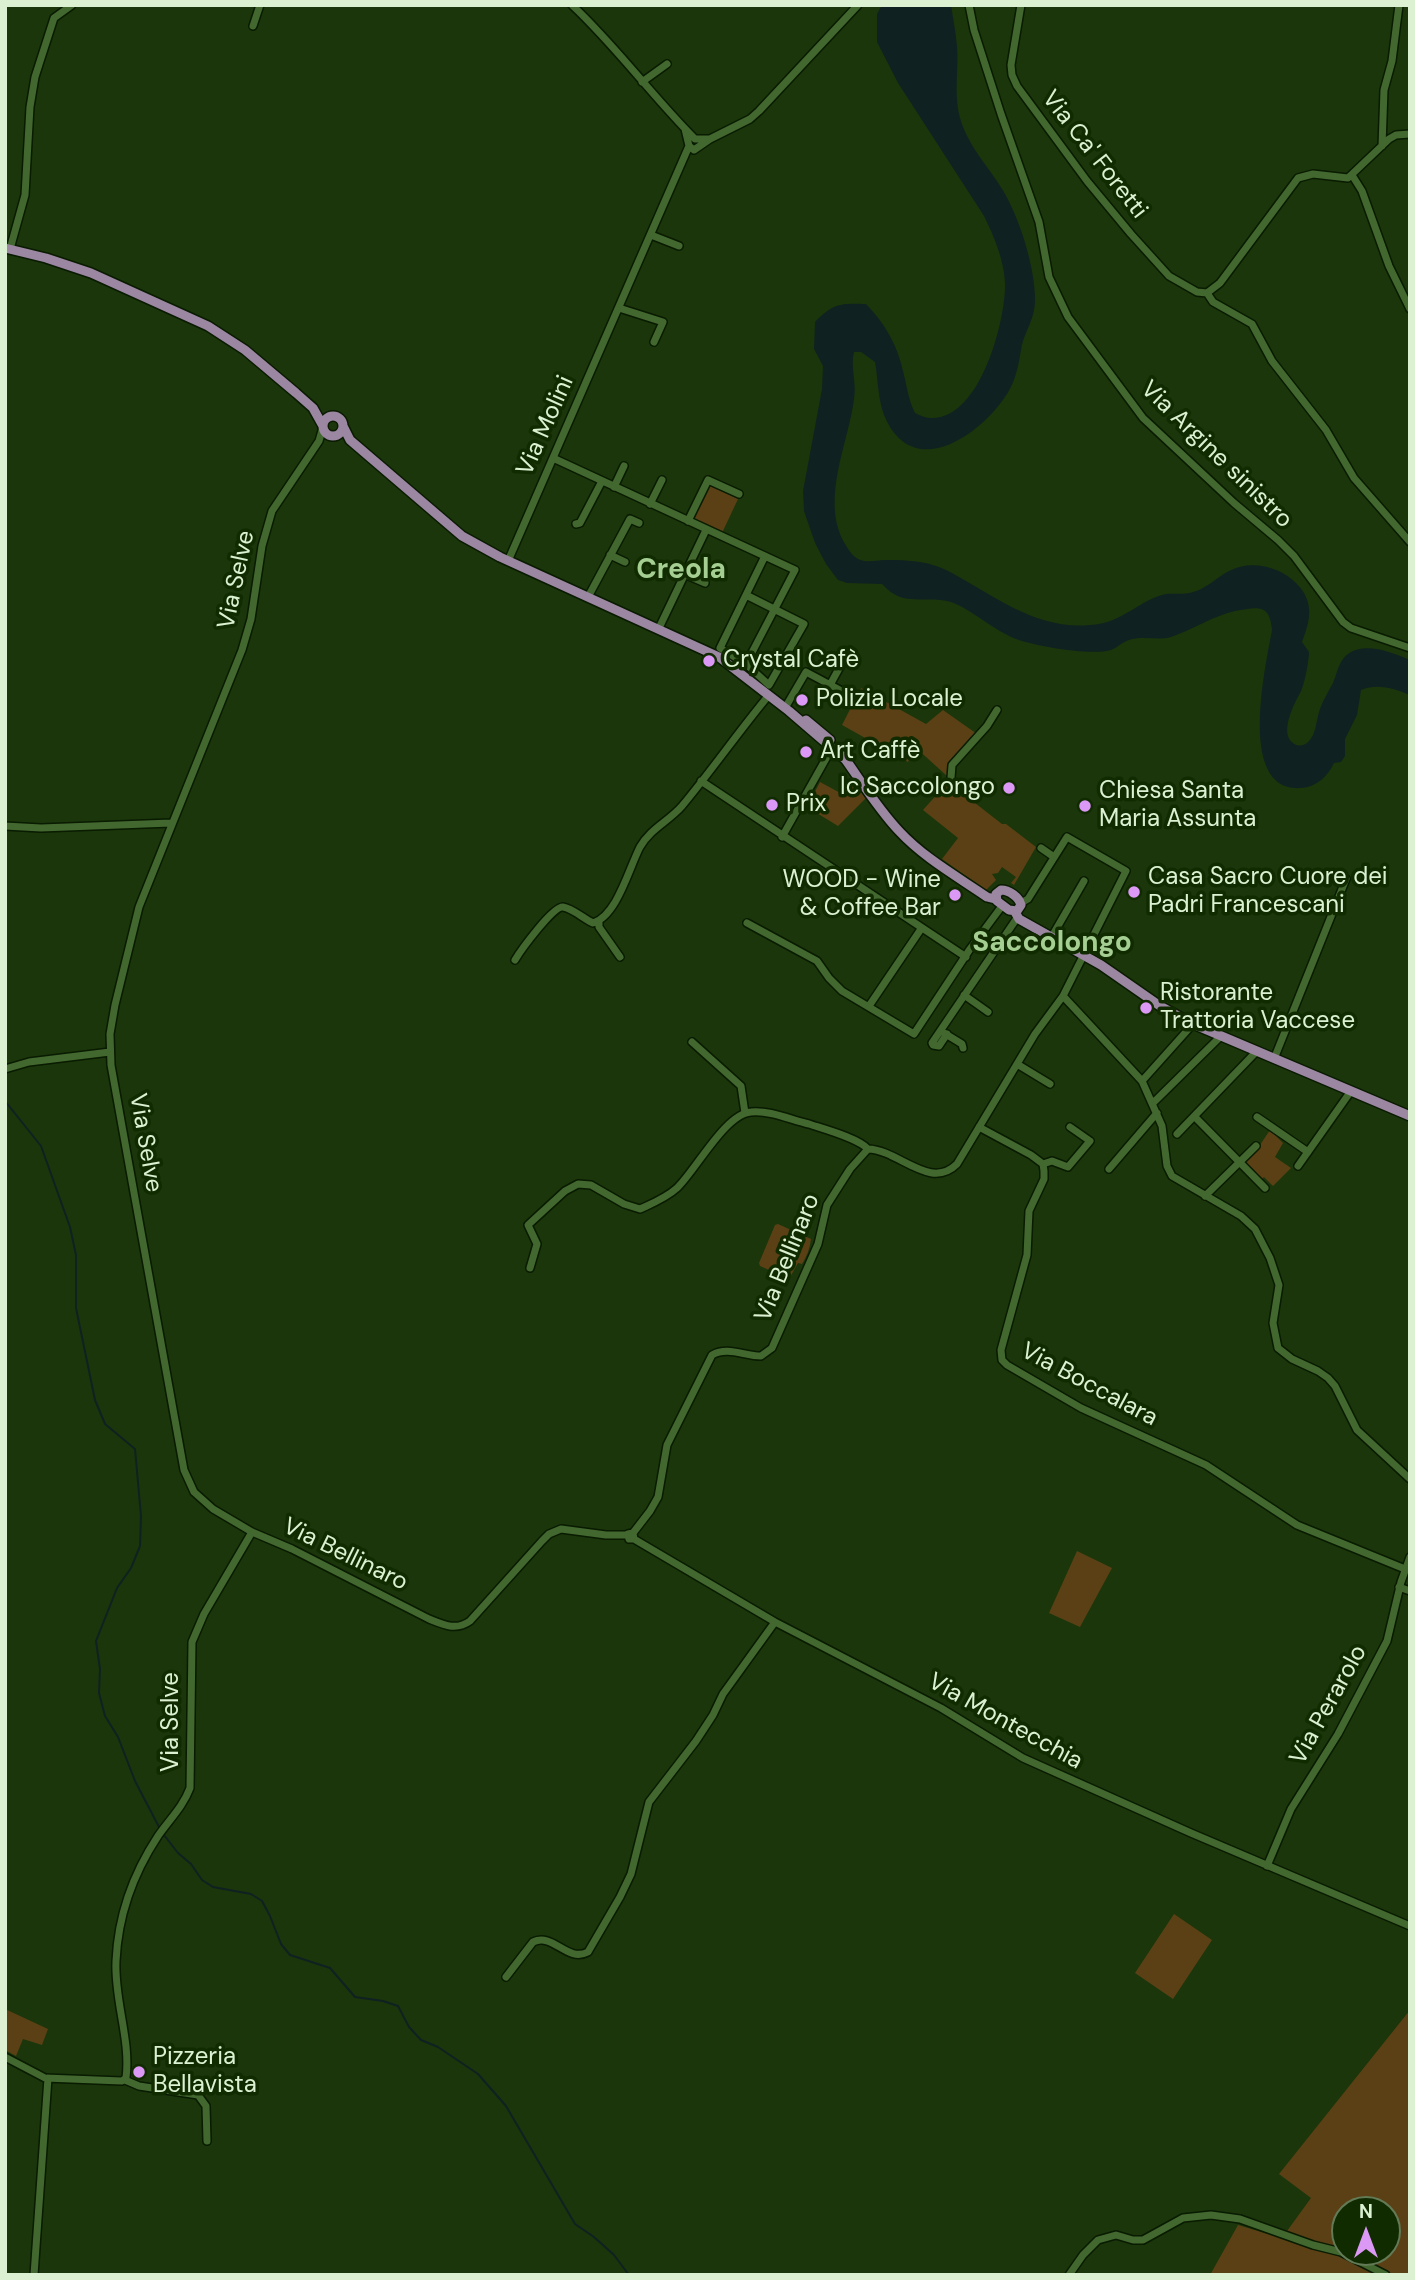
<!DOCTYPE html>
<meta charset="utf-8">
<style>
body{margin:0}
#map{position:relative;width:1415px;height:2280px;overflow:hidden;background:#1b360b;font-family:"DM Sans",sans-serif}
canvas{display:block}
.frame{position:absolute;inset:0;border:7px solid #dbf1d2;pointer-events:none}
.north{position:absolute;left:1331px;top:2196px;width:70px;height:70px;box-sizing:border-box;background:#112b01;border:2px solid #627a55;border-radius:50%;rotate:0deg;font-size:19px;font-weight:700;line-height:28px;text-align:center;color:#dbf1d2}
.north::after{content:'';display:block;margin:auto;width:24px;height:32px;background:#db99f5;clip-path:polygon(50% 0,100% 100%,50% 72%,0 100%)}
</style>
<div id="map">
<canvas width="1415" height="2280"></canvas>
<div class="frame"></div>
<div class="north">N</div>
</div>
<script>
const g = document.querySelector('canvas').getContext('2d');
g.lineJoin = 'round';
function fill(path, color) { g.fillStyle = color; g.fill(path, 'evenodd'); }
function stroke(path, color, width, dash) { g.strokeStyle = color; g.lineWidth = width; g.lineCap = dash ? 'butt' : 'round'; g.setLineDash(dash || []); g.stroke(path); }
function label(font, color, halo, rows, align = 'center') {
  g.font = font + ' "DM Sans",sans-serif'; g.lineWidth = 7; g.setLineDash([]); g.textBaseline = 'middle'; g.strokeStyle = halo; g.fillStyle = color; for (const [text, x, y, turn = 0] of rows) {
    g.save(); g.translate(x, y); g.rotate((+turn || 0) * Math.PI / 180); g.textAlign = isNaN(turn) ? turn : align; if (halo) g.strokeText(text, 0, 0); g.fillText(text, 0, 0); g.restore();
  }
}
const green = new Path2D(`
 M708,485L738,499L722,533L692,519Z
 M861,688L926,724L943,710L977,734L947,776L915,747L908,762L842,725Z
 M820,782L844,795L856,782L867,797L838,826L807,807Z
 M948,782L1002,824H1006L1036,847L1014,885L1011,883L1016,877L1002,867L998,873L992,874L996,880L986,890L942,859L958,838L923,810Z
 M1270,1130L1283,1143L1275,1157L1291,1168L1273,1186L1264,1177L1262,1179L1245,1162L1258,1148Z
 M778,1224L811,1239C810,1248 807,1256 802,1264L798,1263L789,1279L760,1266L759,1263L775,1225Z
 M1077,1551L1112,1568L1080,1627L1049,1613Z
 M1174,1914L1212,1940L1173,1999L1135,1973Z
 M5,2009L48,2029L42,2045L23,2039L16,2056L5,2050Z
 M1410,2010V2275L1391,2274L1351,2252H1387V2210H1345V2250L1294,2235L1287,2231L1311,2198L1279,2174Z
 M1238,2225L1338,2255L1377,2275H1210Z`);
const water = new Path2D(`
 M882,5H951C953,19 956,33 957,47C959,72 953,96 961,121C969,147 988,166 1002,189C1019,216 1035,267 1035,299C1035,321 1024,331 1021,350C1018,367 1016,379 1007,394C980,436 912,483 884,415C878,399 878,379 875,362L861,352H854C850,367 857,383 854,399C848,445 820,500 845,544C850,552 854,559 864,561C870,562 879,560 885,560C909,560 931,561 952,573C1000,599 1040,633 1099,624C1124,620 1142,599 1166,594C1175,593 1184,595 1193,592C1206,589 1217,577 1229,571C1251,559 1281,567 1297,584C1315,603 1310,621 1302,642L1309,652C1309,661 1304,687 1300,693C1294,704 1279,733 1293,743C1298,747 1304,746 1308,742C1316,735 1316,722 1319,712C1322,702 1328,692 1333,683C1336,676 1337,669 1341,662C1355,638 1389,651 1410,660V695C1394,688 1377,683 1361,690L1357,715L1345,739V756L1341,762L1334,763C1328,776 1317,787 1301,788C1236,793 1266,664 1272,630C1270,603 1257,607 1235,611C1213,616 1192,630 1171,637C1157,641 1143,635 1129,640C1122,642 1117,648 1111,650C1091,656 1035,646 1016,639C993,630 971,609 951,602C933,596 910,604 894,594C890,592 885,587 882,584L847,583L838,580L826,564L815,543L804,511L803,491L822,389L823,366L814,349L815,322C833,303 841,303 866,304C885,324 897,344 903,371C907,386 908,399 915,413C919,415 926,418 930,418C980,421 1006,320 1005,283C1004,260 994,236 984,216L898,83L877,42V14Z`);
const stream = new Path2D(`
 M5,1101L41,1146L70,1227L76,1255V1308L95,1400L105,1424L135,1449L141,1516L140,1546L131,1568L117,1588L96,1641L100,1669L99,1693L105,1716L118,1737L135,1781L159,1827
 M164,1835L178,1853L191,1864L202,1880L213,1887L251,1894L262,1901L270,1916L281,1944L290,1955L330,1968L355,1997L383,2001L398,2006L409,2027L421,2040L438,2047L478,2074L506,2106L575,2224L594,2237L614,2255L629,2275`);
const minor = new Path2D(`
 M572,5C616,46 652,96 695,139H709
 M969,5L974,30L1001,114L1039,222L1049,277L1068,317L1143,418L1234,503L1278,540L1294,556L1343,622L1351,628L1410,648
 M1021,5L1011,65L1012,75L1017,86L1087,181L1131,234L1169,276L1197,292L1207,293
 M253,26L260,5
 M642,82L667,64
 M685,129L689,146L694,150L710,139L750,119L759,111L858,5
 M1382,146L1384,90L1392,61L1399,5
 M1352,175L1362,191L1389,266L1410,309
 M651,235L679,246
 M10,249L25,195L30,107L35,77L54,18L72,5
 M1207,293L1213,302L1252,324L1272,361L1326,430L1354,478L1410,542
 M1207,293L1220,283L1298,178L1313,174L1348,178L1389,139L1396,135L1410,134
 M619,308L663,322L654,342
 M323,427L319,441L272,511L262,546L251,619L242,650L139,907L115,1005L110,1034L111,1065L184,1470L194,1492L213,1509L252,1532L292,1549L429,1619C444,1625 456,1631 470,1621L542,1541L549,1534L561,1529L606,1535H628
 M553,458L795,570L746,664
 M614,487L624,466
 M650,504L662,480
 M688,521L708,480L739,494
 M576,524L580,523L602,481
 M610,555L625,562
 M508,561L689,146
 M663,565L705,583
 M746,595L804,624L769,685L746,664L720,648L765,556
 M588,597L630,519L639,523
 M659,628L706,530
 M830,685L842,663
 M785,708L806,672L853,697
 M951,778L952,765L987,726L997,710
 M701,781L966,957
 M5,826L41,828L171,823
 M782,837L828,755L834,749
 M1041,848L1054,857
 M599,921V927L620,957
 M747,923L817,961L829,978L842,991L914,1034L970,949L1002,906
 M1051,938L1084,881
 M515,960C521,950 553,906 563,907C572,908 584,919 593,923C617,916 629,868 640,847C650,829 669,821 682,806C712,770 739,731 769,695
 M964,995L988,1012
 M1063,996L1142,1081L1162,1126L1167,1166L1172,1176L1241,1216L1255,1229L1270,1258L1279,1285L1273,1323L1278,1348L1292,1359L1318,1371L1328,1378L1335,1386L1357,1430L1410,1479
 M869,1006L921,929
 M944,1033L962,1044L963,1048
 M947,1034L939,1046L933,1045L932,1043L1017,918
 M692,1042L741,1086L745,1113
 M1274,1059L1346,879
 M1017,1064L1050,1084
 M5,1069L29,1062L110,1052
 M1142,1081L1193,1024
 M1153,1103L1220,1037
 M1195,1117L1265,1188
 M1257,1117L1308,1152
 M979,1127L1031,1155L1043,1164L1044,1171V1179L1029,1211L1027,1255L1001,1350L1002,1360L1007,1365L1081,1408L1206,1465L1297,1525L1405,1569
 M1177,1134L1256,1052
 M1043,1164L1052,1161L1068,1167L1090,1141L1070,1127
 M1298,1166L1351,1091
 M1109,1169L1157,1113
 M1205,1196L1256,1146
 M530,1268L537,1244L528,1225L565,1191L578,1184L591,1185L624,1204L640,1209C653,1203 666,1198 677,1188C696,1170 725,1114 751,1112C770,1110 791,1120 809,1124C824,1129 858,1138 868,1149
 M633,1533L650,1511L658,1497L667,1445L712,1355C728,1346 744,1356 761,1356L772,1348L818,1244L827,1205L850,1169L868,1149C899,1150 930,1191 957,1164L1035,1034L1063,996L1126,871L1067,837L1028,899L1021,903
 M634,1539L633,1533L628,1534L629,1539H634L775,1622L941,1708L1023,1758L1191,1833L1410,1926
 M1399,1587L1410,1591
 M1267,1866L1291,1809L1338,1734L1387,1641L1401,1582L1410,1557
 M506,1977L533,1942C553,1932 567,1963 588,1952L620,1897L631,1874L649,1802L696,1741L713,1715L723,1694L775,1622
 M5,2057L45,2078L122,2081L126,2078C131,2040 114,2000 116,1961C118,1917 133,1874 158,1836C169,1820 183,1807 190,1788L192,1642L204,1614L252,1532
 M125,2080L139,2086L198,2095L206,2106L207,2141
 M34,2275L48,2078
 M1069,2275L1083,2255L1098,2240L1116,2235L1133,2240H1143L1183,2218L1211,2215L1240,2219L1313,2245L1341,2252L1386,2275`);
const major = new Path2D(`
 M5,248L46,258L91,273L208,326L245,350L296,393L313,408L323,426
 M323 426a10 10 0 1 1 20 0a10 10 0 1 1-20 0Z
 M343,426L350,440L462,536L500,557L719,657L789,711L846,760
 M806,720L830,740
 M843,756C861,781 878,809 899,831C924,858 958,877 987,897L995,899
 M1001,890C1009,890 1019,897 1021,905L1017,911L1009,910L997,901L996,894Z
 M1015,912L1019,919L1101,965L1160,1006L1193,1024L1410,1116`);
const markers = [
 [709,661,7,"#db99f5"],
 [802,700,7,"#db99f5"],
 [806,752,7,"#db99f5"],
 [1009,788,7,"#db99f5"],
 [772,805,7,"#db99f5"],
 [1085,806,7,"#db99f5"],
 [1134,892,7,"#db99f5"],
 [955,895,7,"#db99f5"],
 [1146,1008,7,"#db99f5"],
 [139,2072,7,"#db99f5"]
];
const streetNames = [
 ["Via Ca' Foretti",1094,155,52],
 ["Via Molini",546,426,-66],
 ["Via Argine sinistro",1216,455,44],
 ["Via Selve",237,580,-78],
 ["Via Selve",145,1143,80],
 ["Via Bellinaro",788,1258,-68],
 ["Via Boccalara",1089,1385,28],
 ["Via Bellinaro",345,1555,26],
 ["Via Perarolo",1329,1705,-61],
 ["Via Selve",172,1722,-90],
 ["Via Montecchia",1005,1722,29]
];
const poiNames = [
 ["Crystal Cafè",723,661],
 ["Polizia Locale",816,700],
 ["Art Caffè",820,752],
 ["Ic Saccolongo",995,788,"right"],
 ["Chiesa Santa",1099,792],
 ["Maria Assunta",1099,820],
 ["Prix",786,805],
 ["Casa Sacro Cuore dei",1148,878],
 ["Padri Francescani",1148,906],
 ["WOOD - Wine",941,881,"right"],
 ["& Coffee Bar",941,909,"right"],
 ["Ristorante",1160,994],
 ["Trattoria Vaccese",1160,1022],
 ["Pizzeria",153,2058],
 ["Bellavista",153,2086]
];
const quarterNames = [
 ["Creola",681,571],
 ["Saccolongo",1052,944]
];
fill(green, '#5b4015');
fill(water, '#102121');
stroke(stream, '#102121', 2);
stroke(minor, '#091b01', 10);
stroke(major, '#091b01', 12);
stroke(minor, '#42672f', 7);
stroke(major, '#9c87a2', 9);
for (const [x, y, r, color] of markers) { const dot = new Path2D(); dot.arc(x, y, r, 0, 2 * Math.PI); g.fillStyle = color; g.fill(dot); stroke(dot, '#112b01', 2.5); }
label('24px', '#dbf1d2', '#112b01', streetNames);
label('24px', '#dbf1d2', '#112b01', poiNames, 'left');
label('bold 28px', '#a5cf92', '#112b01', quarterNames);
</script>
